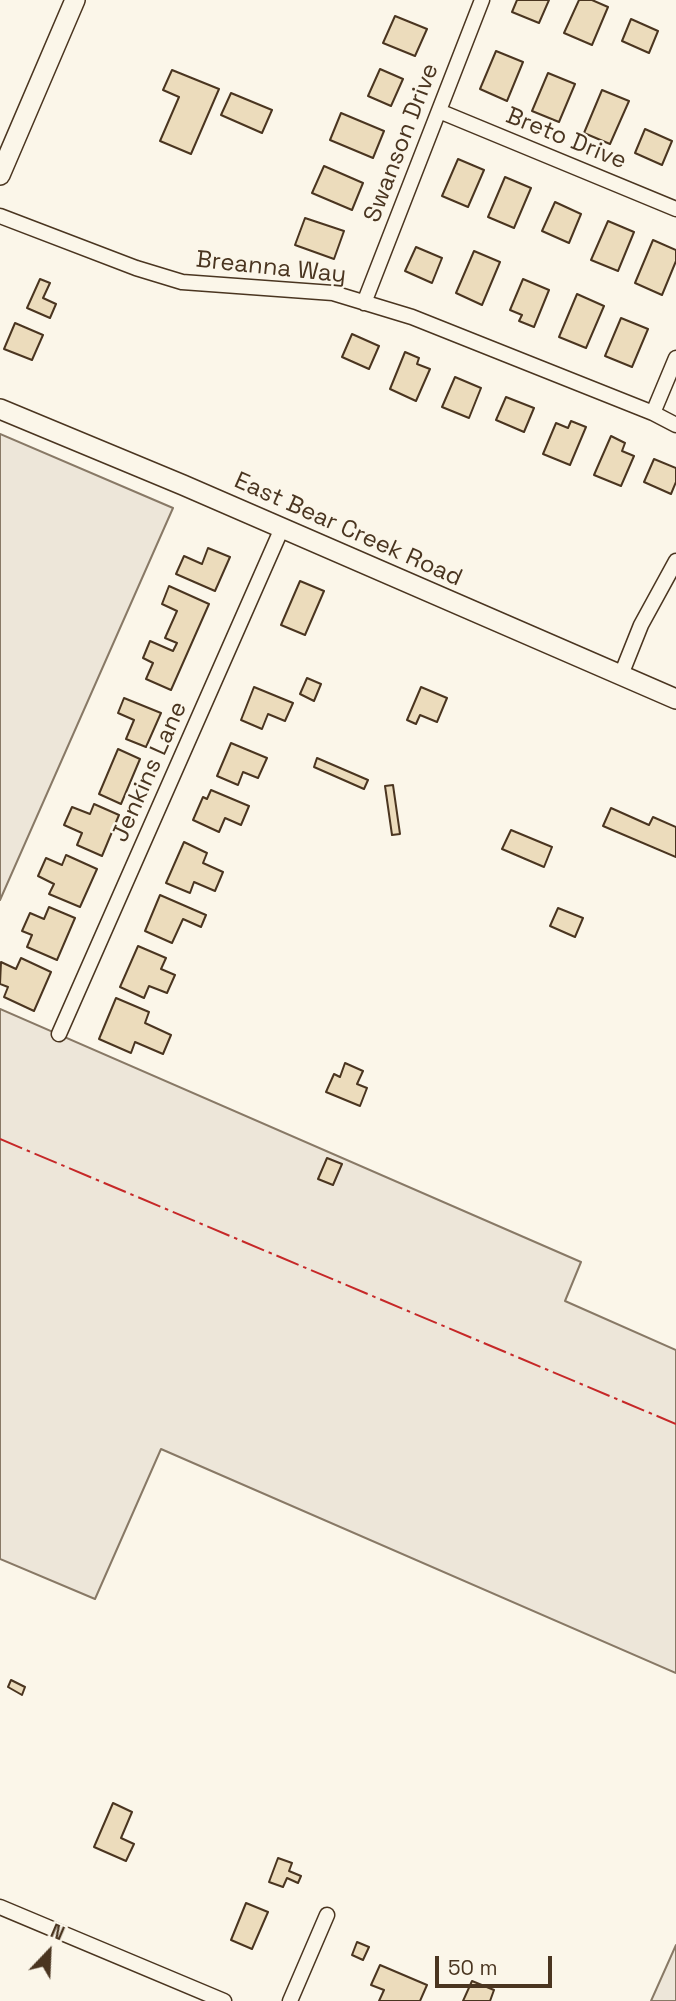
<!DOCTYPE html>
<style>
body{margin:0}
#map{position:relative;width:676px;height:2001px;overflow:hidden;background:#fbf6e9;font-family:"Space Grotesk",sans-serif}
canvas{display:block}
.north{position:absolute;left:14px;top:1917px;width:70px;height:70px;-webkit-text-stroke:5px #fbf6e9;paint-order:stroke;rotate:23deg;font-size:19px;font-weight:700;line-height:28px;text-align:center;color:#4a3520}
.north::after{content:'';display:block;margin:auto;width:24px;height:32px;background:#4a3520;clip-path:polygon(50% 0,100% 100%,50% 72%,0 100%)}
.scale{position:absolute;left:435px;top:1956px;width:117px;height:32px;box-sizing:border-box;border:4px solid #4a3520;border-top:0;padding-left:9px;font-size:21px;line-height:24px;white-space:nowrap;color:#4a3520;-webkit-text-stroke:5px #fbf6e9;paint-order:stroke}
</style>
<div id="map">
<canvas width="676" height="2001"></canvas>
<div class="north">N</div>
<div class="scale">50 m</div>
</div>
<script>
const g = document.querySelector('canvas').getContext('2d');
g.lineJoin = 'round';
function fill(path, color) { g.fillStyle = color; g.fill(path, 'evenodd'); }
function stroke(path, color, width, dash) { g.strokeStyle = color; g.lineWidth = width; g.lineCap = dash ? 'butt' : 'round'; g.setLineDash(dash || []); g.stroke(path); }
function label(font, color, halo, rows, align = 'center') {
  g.font = font + ' "Space Grotesk",sans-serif'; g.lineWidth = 5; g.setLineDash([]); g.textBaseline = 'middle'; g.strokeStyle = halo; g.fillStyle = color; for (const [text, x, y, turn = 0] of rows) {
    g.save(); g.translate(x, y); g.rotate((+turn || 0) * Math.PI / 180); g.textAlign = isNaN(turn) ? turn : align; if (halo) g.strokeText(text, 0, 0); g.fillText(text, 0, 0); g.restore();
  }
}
const green = new Path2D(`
 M0,434L173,508L0,900Z
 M0,1009L581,1262L565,1301L676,1350V1673L161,1449L95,1599L0,1559Z
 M676,1945V2001H651Z`);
const building = new Path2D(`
 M517,0H549L539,23L512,12Z
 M579,0H592L608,7L592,45L564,33Z
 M395,16L427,29L415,56L383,43Z
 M631,19L658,31L649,53L622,41Z
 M496,51L523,62L507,101L480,89Z
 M380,69L403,79L391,106L368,96Z
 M172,70L219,89L191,154L160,141L179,97L163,90Z
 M548,73L575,84L559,122L532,111Z
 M602,90L629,101L610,144L584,133Z
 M231,93L272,110L262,133L221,115Z
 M341,113L384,131L373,158L330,140Z
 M645,129L672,141L662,165L635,153Z
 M458,159L484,170L468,207L442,196Z
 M324,166L363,183L352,210L312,193Z
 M505,177L531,188L514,228L488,217Z
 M555,202L581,214L569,243L542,231Z
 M305,218L344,231L334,259L295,245Z
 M608,221L634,232L618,271L591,260Z
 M653,240L676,250V261L662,295L635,283Z
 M416,247L442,258L432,283L405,271Z
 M474,251L500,262L482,305L456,293Z
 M40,279L50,283L43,298L56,304L50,318L27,308Z
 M523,279L549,290L534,327L519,321L522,315L510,310Z
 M577,294L604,306L586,348L559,337Z
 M621,318L648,329L632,367L605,356Z
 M15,323L43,335L32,360L4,349Z
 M352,334L379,346L369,369L342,357Z
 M405,352L419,358L417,364L430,369L416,401L390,389Z
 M455,377L481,388L469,418L442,407Z
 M506,397L534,408L524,432L496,420Z
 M571,421L586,427L570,465L543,454L556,423L568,428Z
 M611,436L625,443L622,451L634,456L621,486L594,475Z
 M654,459L676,468V482L671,494L644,482Z
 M208,548L230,557L215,591L176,574L184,556L202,564Z
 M300,581L324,591L305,635L281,625Z
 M169,586L209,604L171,690L146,679L153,663L143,658L150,641L173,651L177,643L165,638L177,611L162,604Z
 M307,678L321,684L314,701L300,694Z
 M254,687L293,703L285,721L268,714L262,729L241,720Z
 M421,687L447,698L437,722L420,715L416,724L407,720Z
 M124,698L161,713L146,747L126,739L134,720L118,713Z
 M231,743L267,758L258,778L243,772L238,785L217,776Z
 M118,749L140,759L121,804L99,794Z
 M317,758L368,780L364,789L314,767Z
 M393,785L400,834L392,835L385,786Z
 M211,790L249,806L241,825L225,818L219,832L193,820L203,797L207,799Z
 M94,804L119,815L102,856L77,845L82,833L64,825L72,807L90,814Z
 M611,808L649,825L653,817L676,827V857L603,826Z
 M511,830L552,847L544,867L502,849Z
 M184,842L207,853L203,863L223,872L215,891L194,882L190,893L166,883Z
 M66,855L97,869L80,907L49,894L54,884L38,876L46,858L62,865Z
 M160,895L206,915L201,927L183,919L172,943L145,931Z
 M49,907L75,918L57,960L27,947L32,935L22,931L30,913L44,919Z
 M558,908L583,918L575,937L550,926Z
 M138,946L166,958L161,969L175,975L167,993L149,986L144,998L120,987Z
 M21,958L51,972L34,1011L4,997L8,987L0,984L1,962L16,969Z
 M116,998L149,1012L145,1023L171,1035L163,1054L135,1042L131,1053L99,1039Z
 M345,1063L363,1071L357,1084L367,1088L360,1106L326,1092L334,1074L340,1077Z
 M327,1158L342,1164L333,1185L318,1179Z
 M11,1680L25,1687L22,1695L8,1687Z
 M113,1803L132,1812L121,1838L134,1844L126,1861L94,1847Z
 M278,1858L292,1863L289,1871L301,1876L298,1883L287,1878L283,1887L269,1882Z
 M246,1903L268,1912L252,1949L231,1940Z
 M357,1942L369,1947L363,1960L352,1955Z
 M380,1965L427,1985L420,2001H379L384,1990L371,1985Z
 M472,1981L494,1990L490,2001H463Z`);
const minor = new Path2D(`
 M439,111L676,209
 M0,216L136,268L182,282L333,293L412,317L653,413L676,425
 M364,303L482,0
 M653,413L676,358
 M621,675L641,625L676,561
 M59,1034L282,528
 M0,1907L224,2001
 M290,2001L327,1915`);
const secondary = new Path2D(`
 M0,175L75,0
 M0,409L183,485L676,699`);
const power = new Path2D(`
 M0,1139L676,1424`);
const streetNames = [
 ["Breto Drive",566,139,22],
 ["Swanson Drive",402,143,-69],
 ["Breanna Way",271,268,6],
 ["East Bear Creek Road",348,530,24],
 ["Jenkins Lane",150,772,-66]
];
fill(green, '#ede6d9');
stroke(green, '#887966', 2);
fill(building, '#ecdcbc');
stroke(building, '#4a3520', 2);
stroke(minor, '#4a3520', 17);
stroke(secondary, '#4a3520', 22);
stroke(minor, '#fbf6e9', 14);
stroke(secondary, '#fbf6e9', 19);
stroke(power, '#c62828', 2, [24, 5, 3.5, 5]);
label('24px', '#4a3520', '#fbf6e9', streetNames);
</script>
